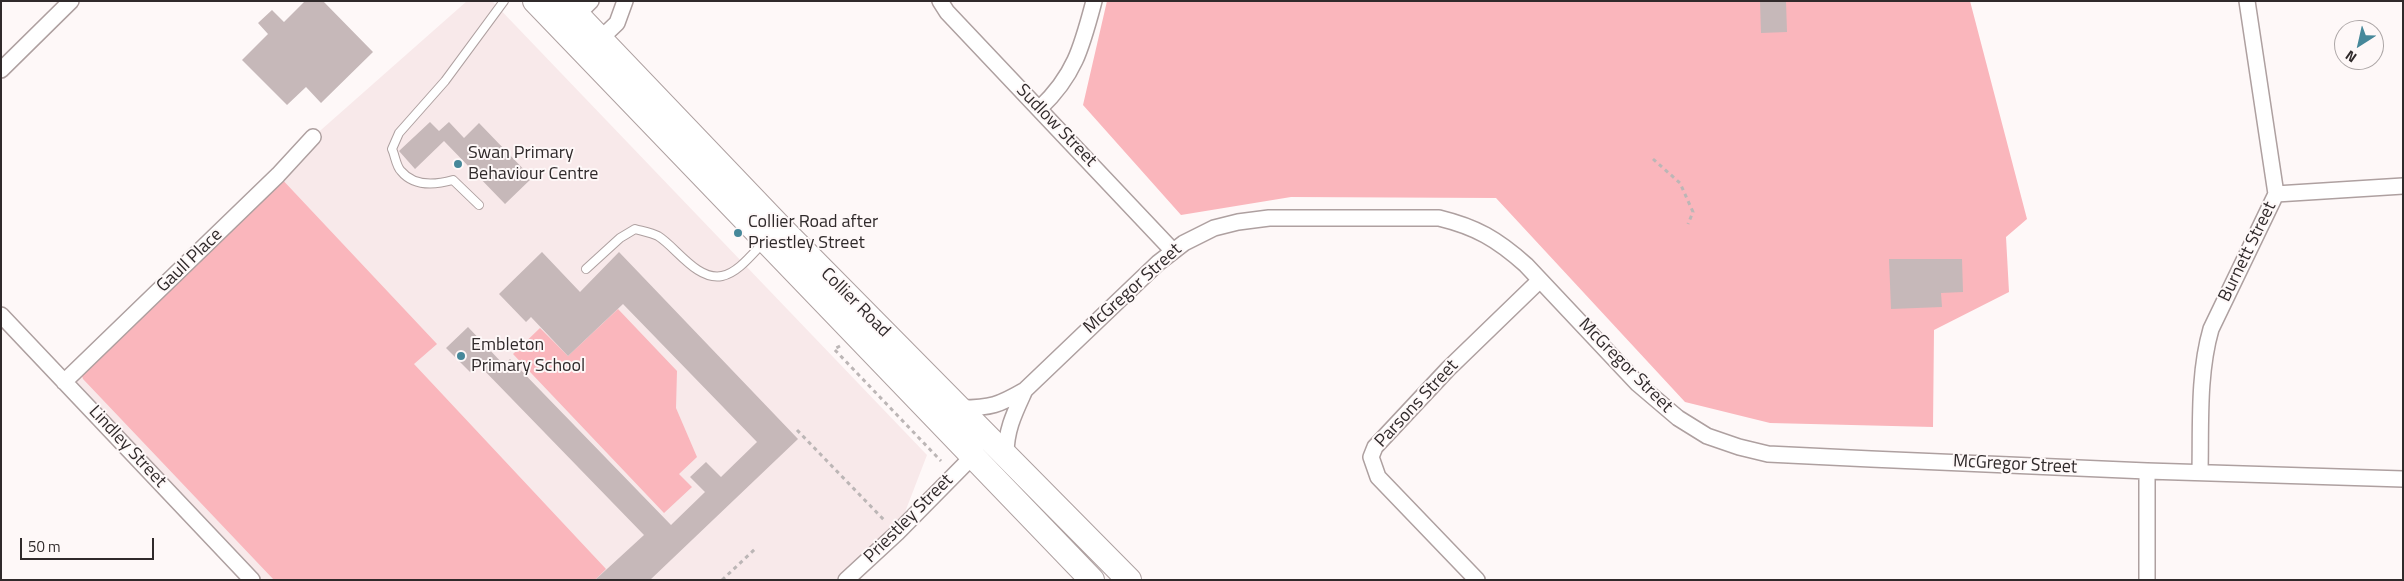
<!DOCTYPE html>
<style>
body{margin:0}
#map{position:relative;width:2404px;height:581px;overflow:hidden;background:#fef8f8;font-family:"Titillium Web",sans-serif}
canvas{display:block}
.frame{position:absolute;inset:0;border:2px solid #302a2b;pointer-events:none}
.north{position:absolute;left:2334px;top:20px;width:50px;height:50px;box-sizing:border-box;background:#fef8f8;border:1px solid #aca6a6;border-radius:50%;rotate:215deg;font-size:14px;font-weight:700;line-height:20px;text-align:center;color:#302a2b}
.north::after{content:'';display:block;margin:auto;width:18px;height:22px;background:#46889a;clip-path:polygon(50% 0,100% 100%,50% 72%,0 100%)}
.scale{position:absolute;left:20px;top:538px;width:134px;height:22px;box-sizing:border-box;border:2px solid #302a2b;border-top:0;padding-left:6px;font-size:15px;line-height:18px;white-space:nowrap;color:#302a2b;-webkit-text-stroke:4px #fef8f8;paint-order:stroke}
</style>
<div id="map">
<canvas width="2404" height="581"></canvas>
<div class="frame"></div>
<div class="north">N</div>
<div class="scale">50 m</div>
</div>
<script>
const g = document.querySelector('canvas').getContext('2d');
g.lineJoin = 'round';
function fill(path, color) { g.fillStyle = color; g.fill(path, 'evenodd'); }
function stroke(path, color, width, dash) { g.strokeStyle = color; g.lineWidth = width; g.lineCap = dash ? 'butt' : 'round'; g.setLineDash(dash || []); g.stroke(path); }
function label(font, color, halo, rows, align = 'center') {
  g.font = font + ' "Titillium Web",sans-serif'; g.lineWidth = 4; g.setLineDash([]); g.textBaseline = 'middle'; g.strokeStyle = halo; g.fillStyle = color; for (const [text, x, y, turn = 0] of rows) {
    g.save(); g.translate(x, y); g.rotate((+turn || 0) * Math.PI / 180); g.textAlign = isNaN(turn) ? turn : align; if (halo) g.strokeText(text, 0, 0); g.fillText(text, 0, 0); g.restore();
  }
}
const built = new Path2D(`
 M467,1H492L927,455L897,533L846,580H252L64,382L313,137Z`);
const green = new Path2D(`
 M1107,1H1970L2027,219L2006,237L2009,292L1934,330L1933,427L1770,423L1685,402L1496,198L1291,197L1181,215L1083,105Z
 M278,175L437,344L414,364L606,569L595,580H274L83,379L79,367Z
 M618,309L677,371L676,408L697,457L679,474L692,487L664,513L513,354L540,328L568,356Z`);
const building = new Path2D(`
 M305,1H323L373,52L321,103L306,87L287,105L242,60L268,34L258,23L272,10L284,22Z
 M1760,1H1786L1787,32L1761,33Z
 M430,122L439,131L449,122L464,138L479,123L532,178L505,204L444,141L415,169L399,151Z
 M542,252L580,292L619,252L798,439L650,580H595L644,535L478,364L470,372L446,348L468,327L504,365L510,359L671,525L705,492L690,477L706,462L721,477L757,442L623,304L568,356L531,317L526,322L499,294Z
 M1889,259H1962L1963,292L1941,293L1942,307L1891,309Z`);
const path = new Path2D(`
 M1653,159L1680,183L1693,212L1688,224
 M840,346L834,349L941,461
 M797,430L886,522
 M722,580L755,549`);
const lane = new Path2D(`
 M479,205L453,180C435,185 414,187 401,171C396,166 395,155 392,149L399,133L445,81L504,1
 M586,269L620,238L635,229C642,231 652,233 658,236C676,247 697,281 722,276C738,273 753,253 764,242`);
const street = new Path2D(`
 M940,1L947,12L1173,251
 M572,20L591,1
 M595,44L617,23L625,1
 M1,70L71,1
 M1040,108C1075,75 1082,46 1094,1
 M2276,194L2403,186
 M1,315L252,580
 M64,382L278,175L313,137
 M961,408C991,408 999,405 1025,390L1158,263L1184,243L1214,228L1238,222L1269,218H1439C1476,227 1497,239 1526,265L1638,384L1678,418L1707,436L1739,447L1768,454L1871,459L2147,471L2403,479
 M1006,454C1006,429 1015,412 1025,390
 M2200,472C2201,425 2198,374 2211,329L2276,194L2247,1
 M846,580L897,533L972,457
 M1477,580L1378,477L1371,457L1375,447L1448,369L1540,280
 M2147,580V471`);
const primary = new Path2D(`
 M535,1L1092,580
 M564,1L780,227L1129,580`);
const markers = [
 [458,164,5,"#46889a"],
 [738,233,5,"#46889a"],
 [461,356,5,"#46889a"]
];
const streetNames = [
 ["Sudlow Street",1056,126,46],
 ["Burnett Street",2248,252,-64],
 ["Gaull Place",190,261,-44],
 ["McGregor Street",1133,289,-42],
 ["Collier Road",855,303,45],
 ["McGregor Street",1625,366,45],
 ["Parsons Street",1417,404,-47],
 ["Lindley Street",127,447,47],
 ["McGregor Street",2015,465,3],
 ["Priestley Street",909,519,-45]
];
const poiNames = [
 ["Swan Primary",468,154],
 ["Behaviour Centre",468,175],
 ["Collier Road after",748,223],
 ["Priestley Street",748,244],
 ["Embleton",471,346],
 ["Primary School",471,367]
];
fill(built, '#f8e9ea');
fill(green, '#fab6bc');
fill(building, '#c6b8b9');
stroke(lane, '#aea0a0', 10);
stroke(street, '#aea0a0', 18);
stroke(primary, '#aea0a0', 26);
stroke(path, '#bcb6b6', 3, [4, 4]);
stroke(lane, '#fff', 8);
stroke(street, '#fff', 15);
stroke(primary, '#fff', 24);
for (const [x, y, r, color] of markers) { const dot = new Path2D(); dot.arc(x, y, r, 0, 2 * Math.PI); g.fillStyle = color; g.fill(dot); stroke(dot, '#fef8f8', 2); }
label('18px', '#302a2b', '#fef8f8', streetNames);
label('18px', '#302a2b', '#fef8f8', poiNames, 'left');
</script>
